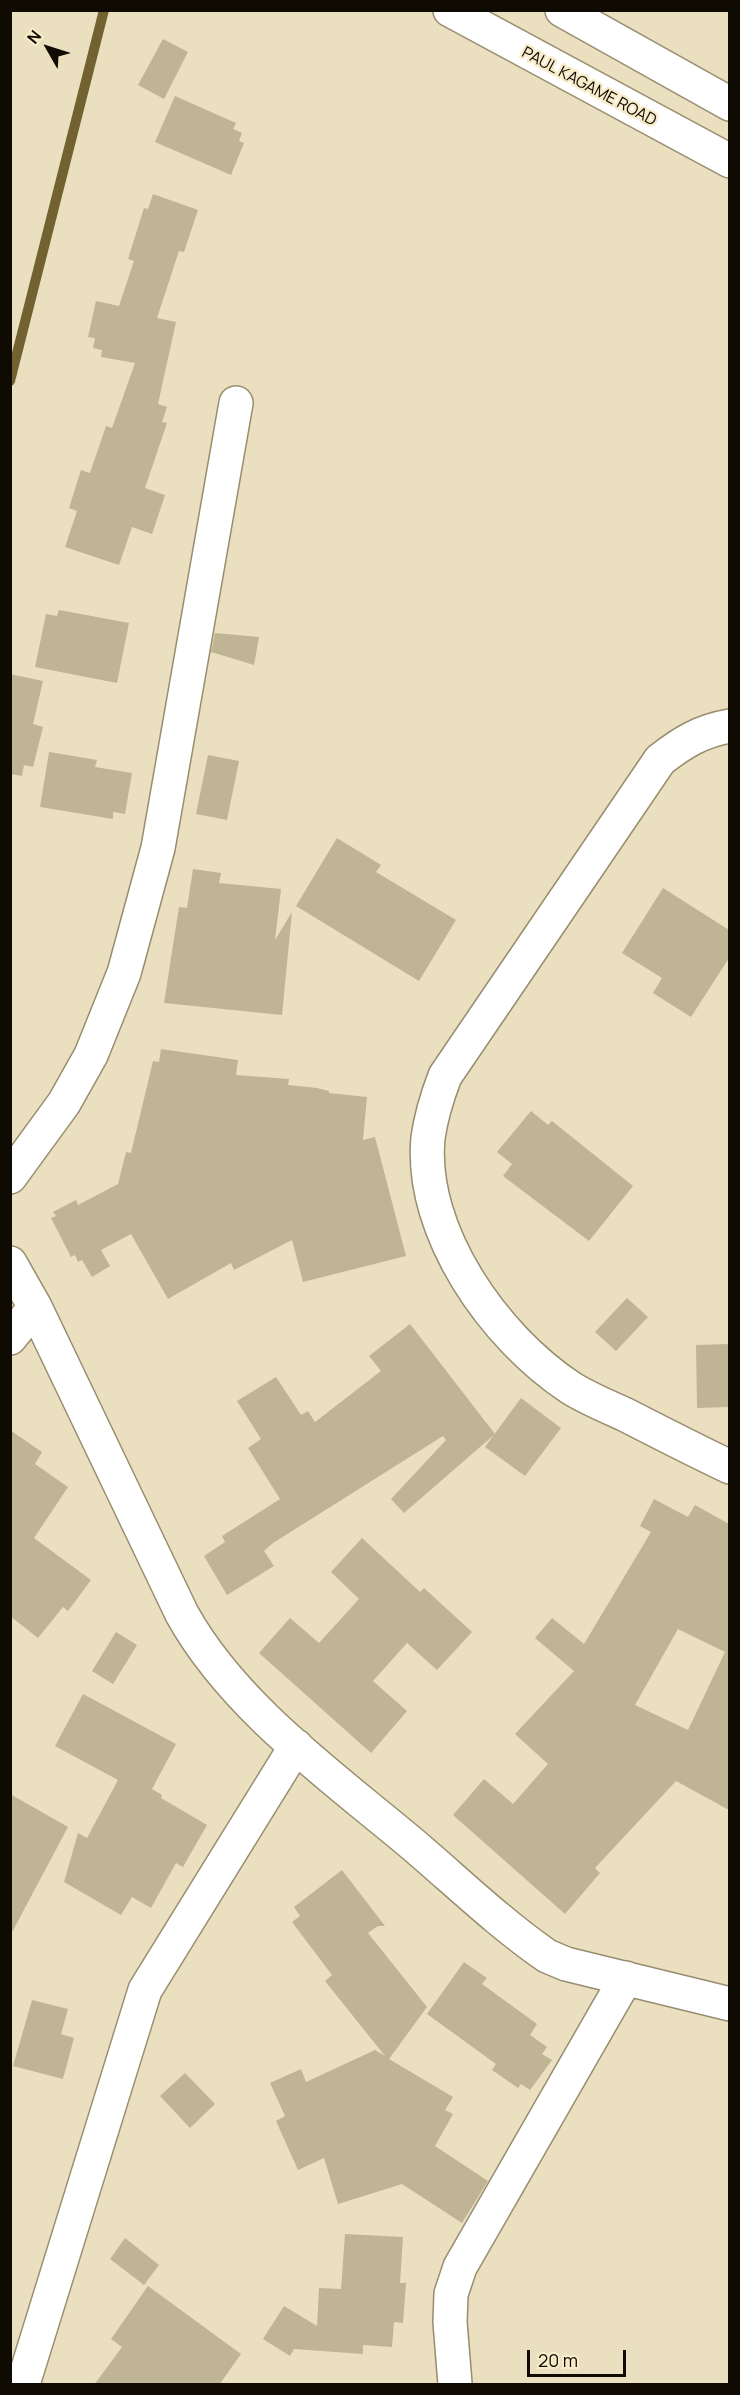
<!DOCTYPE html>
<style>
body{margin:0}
#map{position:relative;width:740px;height:2395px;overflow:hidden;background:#eadfbe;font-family:Manrope,sans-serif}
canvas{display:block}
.frame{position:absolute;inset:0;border:12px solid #0f0b03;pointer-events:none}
.north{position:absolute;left:18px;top:18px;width:60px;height:60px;-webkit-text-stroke:4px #f8eccb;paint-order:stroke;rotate:309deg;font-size:16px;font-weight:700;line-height:24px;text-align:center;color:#0f0b03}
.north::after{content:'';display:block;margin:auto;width:21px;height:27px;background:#0f0b03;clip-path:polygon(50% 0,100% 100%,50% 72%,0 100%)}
.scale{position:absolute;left:527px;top:2350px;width:99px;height:27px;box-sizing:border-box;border:3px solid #0f0b03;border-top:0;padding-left:8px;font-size:18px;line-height:21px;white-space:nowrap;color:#0f0b03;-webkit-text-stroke:4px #f8eccb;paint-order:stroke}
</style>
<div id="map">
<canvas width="740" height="2395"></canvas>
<div class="frame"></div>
<div class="north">N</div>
<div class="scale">20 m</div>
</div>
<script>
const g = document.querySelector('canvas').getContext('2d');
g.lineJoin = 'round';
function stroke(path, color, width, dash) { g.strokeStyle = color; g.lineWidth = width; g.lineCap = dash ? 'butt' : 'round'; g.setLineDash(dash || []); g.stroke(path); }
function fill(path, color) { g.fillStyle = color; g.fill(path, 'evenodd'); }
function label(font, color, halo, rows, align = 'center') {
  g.font = font + ' Manrope,sans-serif'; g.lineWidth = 5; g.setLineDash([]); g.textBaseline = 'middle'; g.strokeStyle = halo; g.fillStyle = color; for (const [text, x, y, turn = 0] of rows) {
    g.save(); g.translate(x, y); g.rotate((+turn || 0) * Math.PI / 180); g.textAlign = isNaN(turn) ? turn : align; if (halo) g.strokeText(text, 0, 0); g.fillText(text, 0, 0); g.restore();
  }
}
const stream = new Path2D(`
 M10,381L104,10`);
const building = new Path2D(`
 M163,39L188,52L164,99L138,85Z
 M175,96L236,123L233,129L242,133L239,141L244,143L231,175L155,142Z
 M153,194L198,210L184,252L179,251L157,318L176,322L158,404L167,407L162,422L167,423L145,488L165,495L152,534L132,527L119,565L65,547L77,511L69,508L81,470L90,473L106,426L112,428L135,363L101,357L102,350L93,348L95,338L88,337L96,301L119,306L134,261L128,259L144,208L148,209Z
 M59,610L129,623L117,683L35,667L46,614L57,616Z
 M215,633L259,637L254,665L211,652Z
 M10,674L43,681L33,724L43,727L33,767L24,765L22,776L10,774Z
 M49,752L97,760L95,767L132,773L125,814L113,812V819L40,807Z
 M208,755L239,761L227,820L196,814Z
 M337,838L381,865L376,872L456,920L419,981L296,906Z
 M193,869L221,873L219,883L281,889L275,940L292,912L282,1015L164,1003L179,907L187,908Z
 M663,888L729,930V958L691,1017L653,993L662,978L622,953Z
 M161,1049L238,1060L236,1075L289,1079L288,1085L317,1088L329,1091V1093L367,1097L363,1140L375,1137L406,1256L303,1282L292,1240L234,1270L231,1263L168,1299L131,1234L101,1250L110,1266L92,1277L82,1260L78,1262L75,1255L71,1257L51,1218L56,1216L53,1212L76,1200L78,1205L118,1184L126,1152L131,1153L153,1061L159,1062Z
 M531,1111L548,1125L552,1121L633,1186L589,1241L503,1176L512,1164L497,1152Z
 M627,1298L648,1317L616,1351L595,1332Z
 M410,1324L495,1434L404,1513L391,1499L446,1440L443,1436L273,1543L264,1551L274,1566L227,1595L204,1556L225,1542L222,1536L280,1499L248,1448L261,1439L237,1401L276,1377L301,1415L308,1411L315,1422L381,1371L369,1356Z
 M729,1344V1407L697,1408L696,1345Z
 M521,1398L561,1428L525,1476L485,1447Z
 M10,1430L42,1452L35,1464L68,1487L34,1538L91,1580L68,1611L63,1607L38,1638L10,1616Z
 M654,1499L688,1517L695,1505L729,1524V1810L676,1781L595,1868L600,1873L565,1914L453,1815L484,1779L513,1804L548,1764L515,1734L574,1671L535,1638L552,1618L584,1644L651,1532L640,1526ZM678,1629L725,1652L688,1730L635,1705Z
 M362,1538L420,1592L424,1588L472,1632L437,1670L407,1643L373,1681L407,1711L371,1753L259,1653L290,1618L319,1643L359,1599L331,1572Z
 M116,1632L137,1645L113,1684L92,1671Z
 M83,1694L176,1744L152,1789L162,1795L161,1798L207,1825L183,1867L176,1863L151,1908L132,1897L121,1915L64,1882L78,1833L87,1838L118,1780L55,1746Z
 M10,1794L68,1827L10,1936Z
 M342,1870L385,1926H378L368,1933L427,2007L389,2059L453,2097L445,2110L453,2114L435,2146L488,2181L462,2223L402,2184L338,2204L324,2158L298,2170L276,2121L285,2116L270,2083L301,2069L306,2082L375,2050L385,2056L325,1981L332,1975L292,1922L300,1916L294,1907Z
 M464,1962L487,1978L482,1984L537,2024L530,2035L547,2047L542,2054L552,2060L530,2090L521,2084L518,2088L492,2070L496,2064L427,2014Z
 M32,2000L68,2009L61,2034L74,2038L63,2079L13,2066Z
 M185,2073L215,2104L190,2128L160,2096Z
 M345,2234L403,2237L400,2283H406L403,2323L394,2322L392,2347L363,2345V2354L294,2349L290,2356L263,2339L284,2306L317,2326L319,2288L341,2289Z
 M125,2238L159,2265L144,2285L110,2259Z
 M148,2286L241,2354L219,2385H94L122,2347L111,2339Z`);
const street = new Path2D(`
 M562,10L730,104
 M730,726C701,731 683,742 660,760L445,1076C437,1097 431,1116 428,1138C419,1232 495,1338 571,1388C587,1398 606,1406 624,1414C659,1432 694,1450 730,1467
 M10,1177L64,1103L91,1055L124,973L158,848L236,403
 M10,1263L35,1307L182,1614C233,1706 330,1775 410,1842C455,1880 498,1922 547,1956L566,1964L730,2004
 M10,1338L35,1307
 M23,2384L145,1990L296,1746
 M455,2384L450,2322L451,2294L460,2267L626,1978`);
const secondary = new Path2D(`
 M450,10L730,161`);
const streetNames = [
 ["PAUL KAGAME ROAD",589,87,28]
];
stroke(stream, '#726131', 10);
fill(building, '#bfb494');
stroke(street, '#988d6f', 36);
stroke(secondary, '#988d6f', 36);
stroke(street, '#fff', 33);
stroke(secondary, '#fff', 33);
label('16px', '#0f0b03', '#f8eccb', streetNames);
</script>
